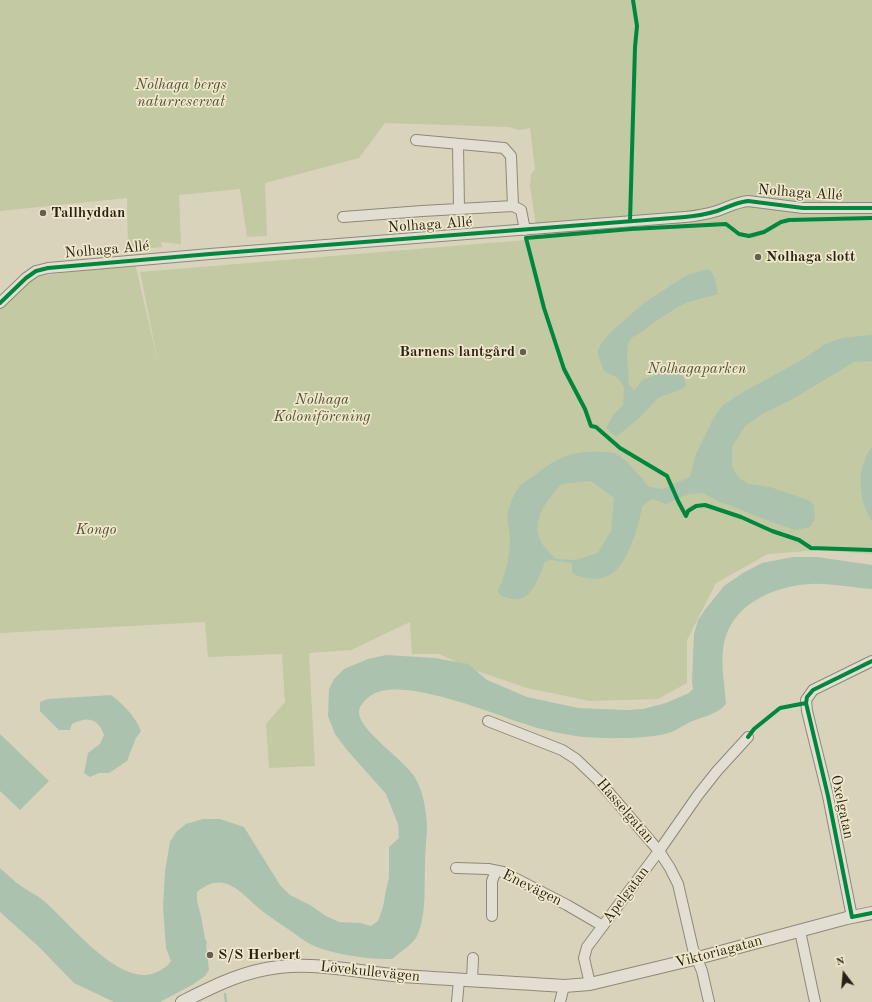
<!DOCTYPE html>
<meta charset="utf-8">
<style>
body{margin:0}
#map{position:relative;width:872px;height:1002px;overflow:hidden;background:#dad3bb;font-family:"Old Standard TT",serif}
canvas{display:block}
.north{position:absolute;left:824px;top:954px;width:40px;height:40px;-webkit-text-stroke:3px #efe8ca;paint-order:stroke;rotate:344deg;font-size:11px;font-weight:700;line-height:16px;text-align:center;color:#281f15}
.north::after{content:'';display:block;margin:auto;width:14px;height:18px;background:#281f15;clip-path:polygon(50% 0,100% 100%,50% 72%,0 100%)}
</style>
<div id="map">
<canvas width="872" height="1002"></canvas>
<div class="north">N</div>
</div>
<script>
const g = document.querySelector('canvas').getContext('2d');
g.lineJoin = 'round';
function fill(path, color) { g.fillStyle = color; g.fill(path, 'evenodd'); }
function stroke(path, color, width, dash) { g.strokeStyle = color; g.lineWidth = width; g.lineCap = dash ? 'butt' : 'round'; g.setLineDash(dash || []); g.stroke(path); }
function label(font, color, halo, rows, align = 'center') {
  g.font = font + ' "Old Standard TT",serif'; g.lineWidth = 3.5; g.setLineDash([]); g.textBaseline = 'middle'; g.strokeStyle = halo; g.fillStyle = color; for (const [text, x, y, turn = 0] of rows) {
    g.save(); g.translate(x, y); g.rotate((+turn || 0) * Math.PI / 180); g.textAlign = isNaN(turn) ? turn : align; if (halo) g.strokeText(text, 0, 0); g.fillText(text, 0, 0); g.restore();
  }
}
const green = new Path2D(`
 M0,0H872V554L820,550L768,554L716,583L687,640V683L658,699L590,701L527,688L477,671L439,654H412L410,622L351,650L309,653L315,766L269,768L266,724L285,702L282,654L208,657L205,622L0,633V299L26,278L135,263L159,367L140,272L538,239L530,186L531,174L535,169L530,128L519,130L509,127L385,123L359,158L265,183L267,236L247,237L240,189L179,195L181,244L161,242L162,247L143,249V245L128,249L127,198L0,211Z`);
const water = new Path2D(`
 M709,269C716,276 716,285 718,294L688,302L678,307L654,322L643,331L631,338L628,345L627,355L629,384L634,391L642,380L661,373L676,371L683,377L686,384L684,388L658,398L638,419L616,437L606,428L614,414L623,405L624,387L618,378L604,371L598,355V350L601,343L612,331L644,303L687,275Z
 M872,335V361L854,362L791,400L764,413L745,426L732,447V467L739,478L748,484L770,487L808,500L814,505L815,519L810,527L795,530L772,522L729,505L719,502L703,493L689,494L666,504L653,499L642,506C640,522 628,561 615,571C603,582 585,580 572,573V563L551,560L545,562C539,575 534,598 517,599C512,600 506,597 501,596L498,591C506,573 510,557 510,538C509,526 505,516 510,505C512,499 516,490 520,486C524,481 530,479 535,475C557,457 573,450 602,452C605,452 611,452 614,453C626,458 641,477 649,487L663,489L690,477L696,454L713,419L723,405L745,391L800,361L824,345L842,338ZM591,481L614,498L611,531L598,553L576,560L556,559C552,555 546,550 543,545C528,522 547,501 561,484Z
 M872,447V521C858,501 856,466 872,447Z
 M793,557H817L872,565V589C852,588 831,583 811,584C772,586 728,606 723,649C721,668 725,686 726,704C718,714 702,717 690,722C684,725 678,729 672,732C648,740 600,739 575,736C557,733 539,729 522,723C490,713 396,673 369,697C365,700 358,707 359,713C360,731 403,759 414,776C423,790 426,809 427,825C427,837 425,850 425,862C424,885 427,914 417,936C414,943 399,953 392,959C370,960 332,954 312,945C304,941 298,936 291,931C281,924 271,918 261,910C240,893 225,869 197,892V901L201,916L205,939L207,942L206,945L209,970L205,976L192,985L160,1002H114L74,983L38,946L0,912V868C7,874 14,881 21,886C28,891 37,895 44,901C68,921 121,990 157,972C163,969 168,966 171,961L166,948L163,907L165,871L170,842L176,832L186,824L203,819H220L244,827L280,885L290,895L310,905L326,916L339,922L360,923L371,926L378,921L383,907L386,890L389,878V847L399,838L398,824L386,794L347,750L335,734L328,716L329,689L334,679L344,669L368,659L386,655L435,658L468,664L487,680L527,697L578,708L626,710L643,709L666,703L689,693L693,689L692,681L694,634L698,620L704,611L724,586L743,573L762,563Z
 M111,695C124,705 135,716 141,731L136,738L127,761L109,773H99L90,777L84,773L88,753L100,744L104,735C98,718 88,716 72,724L70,730H59L40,711V702L48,699Z
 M0,734L49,781L20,810L0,791Z`);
const stream = new Path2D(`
 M225,994L226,1002`);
const minor = new Path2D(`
 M416,140L504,148L511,156L513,206
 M458,144L459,209
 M343,217L422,211L513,206L521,210L525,230
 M0,303L26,278L36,271L48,268L210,254L685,217C696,216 707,214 717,211C728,207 737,202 748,201L803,208H872
 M488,721L562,750L576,759L598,780L659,851L670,868L678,884L693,949L702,971L709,1002
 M456,868L488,869L503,872L567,905L603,926
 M492,916V881L496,871
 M852,917L828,796L807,711L806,700L813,690L872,661
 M800,931L815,1002
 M472,980L473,958
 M590,984L584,958L587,947L659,851L698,795L717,771L748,737
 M457,1002L459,980
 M560,1002L564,986`);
const tertiary = new Path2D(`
 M182,1002C214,986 243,971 279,967C321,962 362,973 403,976C457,980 511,982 564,986L590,984L698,958L847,918L872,913`);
const cycleway = new Path2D(`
 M872,218L789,220L781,222L764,232L749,236L739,234L726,224L631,229L526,238L544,308L564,369L585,409L591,426L596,427L620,448L667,476L678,501L686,516L688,511L696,506L705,505L741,517L772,531L799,540L811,548L872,550
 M630,221L635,47L637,26L633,0
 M0,303L26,278L36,271L48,268L210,254L685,217C696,216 707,214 717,211C728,207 737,202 748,201L803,208H872
 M872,661L813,690L807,697L806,703L828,796L852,917L872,913
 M748,737L754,729L780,708L806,703`);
const markers = [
 [43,213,4,"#665e4f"],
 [758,257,4,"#665e4f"],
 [523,352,4,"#665e4f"],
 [210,955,4,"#665e4f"]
];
const parkNames = [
 ["Nolhaga bergs",181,85],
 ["naturreservat",181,102],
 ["Nolhagaparken",697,369],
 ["Nolhaga",322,400],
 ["Koloniförening",322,417],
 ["Kongo",96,530]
];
const streetNames = [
 ["Nolhaga Allé",800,193,4],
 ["Nolhaga Allé",430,225,-4],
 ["Nolhaga Allé",107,250,-5],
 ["Oxelgatan",842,807,78],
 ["Hasselgatan",625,811,49],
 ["Enevägen",532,888,26],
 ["Apelgatan",626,895,-53],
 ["Viktoriagatan",719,952,-15],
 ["Lövekullevägen",370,972,6]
];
const poiNames = [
 ["Tallhyddan",51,213],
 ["Nolhaga slott",766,257],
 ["Barnens lantgård",515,352,"right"],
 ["S/S Herbert",218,955]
];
fill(green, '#c2c9a3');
fill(water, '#abc2ae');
stroke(stream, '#abc2ae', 2.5);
stroke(minor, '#8e887a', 12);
stroke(tertiary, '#8e887a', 14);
stroke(minor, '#e2dfd2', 10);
stroke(tertiary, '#e2dfd2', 12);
stroke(cycleway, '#00873e', 4);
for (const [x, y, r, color] of markers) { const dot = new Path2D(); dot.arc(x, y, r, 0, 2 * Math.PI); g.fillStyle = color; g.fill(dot); stroke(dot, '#efe8ca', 1.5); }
label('italic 15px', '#50503a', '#efe8ca', parkNames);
label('15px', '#281f15', '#efe8ca', streetNames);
label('bold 15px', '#281f15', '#efe8ca', poiNames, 'left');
</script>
